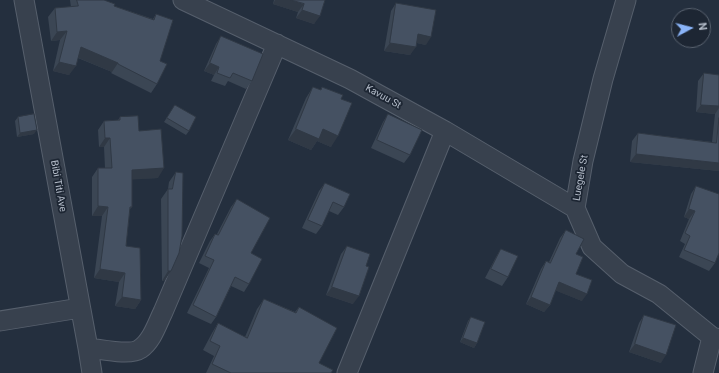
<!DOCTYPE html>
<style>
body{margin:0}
#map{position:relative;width:719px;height:373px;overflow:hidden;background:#242f3e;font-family:Roboto,sans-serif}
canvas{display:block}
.north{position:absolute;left:671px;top:8px;width:40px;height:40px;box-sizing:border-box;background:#1d2633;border:1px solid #59626f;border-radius:50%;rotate:83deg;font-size:11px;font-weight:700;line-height:16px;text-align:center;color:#b4bcc9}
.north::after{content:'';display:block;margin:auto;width:14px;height:18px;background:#8ab4f8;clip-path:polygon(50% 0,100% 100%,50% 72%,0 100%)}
</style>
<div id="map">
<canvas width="719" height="373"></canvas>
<div class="north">N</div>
</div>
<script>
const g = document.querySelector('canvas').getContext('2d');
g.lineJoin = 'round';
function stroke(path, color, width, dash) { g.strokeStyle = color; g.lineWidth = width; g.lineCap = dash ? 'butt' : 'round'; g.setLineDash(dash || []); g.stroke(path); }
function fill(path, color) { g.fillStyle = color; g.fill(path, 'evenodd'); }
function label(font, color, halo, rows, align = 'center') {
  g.font = font + ' Roboto,sans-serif'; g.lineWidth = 3.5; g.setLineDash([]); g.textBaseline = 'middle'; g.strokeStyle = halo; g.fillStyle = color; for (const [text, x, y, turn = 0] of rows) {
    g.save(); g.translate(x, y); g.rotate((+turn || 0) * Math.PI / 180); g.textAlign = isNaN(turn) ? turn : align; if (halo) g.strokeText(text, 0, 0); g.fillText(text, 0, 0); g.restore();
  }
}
const minor = new Path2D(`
 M24,0L88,348L92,373
 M183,0L350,79L445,131L575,208
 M626,0L603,79L583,161L575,208L592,247L622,274L659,294L712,337L719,339
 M0,321L80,308
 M88,348C100,349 130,356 140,349C152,341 157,324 163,312L277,44
 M347,373L445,131
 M703,373L712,337`);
const wall = new Path2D(`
 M70,0H104L114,6L153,19L156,14L160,61L157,84L151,93L111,73L112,72L78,58L69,75L53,71L60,40L51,41L48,17L55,8L71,7Z
 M274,0H325L314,24L296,18L298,12L273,4Z
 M396,3L426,45L417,43L410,55L384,51L391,11Z
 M221,36L252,81L246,89L228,81L225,86L211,81L214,75L204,71L216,44Z
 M704,73L719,75V171L630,162L632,141L638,133L712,142L715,114L696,112L698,81Z
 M313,87L320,90L322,87L341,99L331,147L317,141L311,150L288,140L306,98Z
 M175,105L189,131L186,135L164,122Z
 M388,114L410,155L404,163L371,148L383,122Z
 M18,117L34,134L17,137L15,121Z
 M120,117L139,131L158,178L132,179V207L130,209L126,246L141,300L135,309L115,306L119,282L94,278L102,216H92V177L98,168H105L104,147H99L98,130L104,121L118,120Z
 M176,172L171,271L164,281H162L161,199L168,189L169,182Z
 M325,183L344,207L338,215L329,211L322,226L316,234L302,228L319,191Z
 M696,186L715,263L709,271L679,257L685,244L680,241L689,219L684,217L691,194Z
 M237,199L251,253L249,284L244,292L231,286L216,317L211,324L187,313L209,268L199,263L210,241L215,234H217L231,207Z
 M566,230L576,254V274L582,301L555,290L550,305L544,312L526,304L541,269L546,261L549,262L560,238Z
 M347,246L353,304L326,295L341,254Z
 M501,249L508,277L502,286L485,278L496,257Z
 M264,299L295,312L299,307L319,363L331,373H206L214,356L203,350L212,333L218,323L245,337L257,309Z
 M644,315L661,363L629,352L639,323Z
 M471,317L477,343L474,348L460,342L468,321Z`);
const shadedWall = new Path2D(`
 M275,0H291L304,4L298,12L273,4Z
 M302,10L320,16L314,24L296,18Z
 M67,31L60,40L51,41L57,32Z
 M418,34L431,37L426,45L412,42Z
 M390,43L416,47L410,55L384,51Z
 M81,47L118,63L112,72L74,56Z
 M59,62L76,66L69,75L53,71Z
 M210,63L219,67L214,75L204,71Z
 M701,105L719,106V108L715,114L696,112Z
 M296,129H323L338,136L331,147L317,141L311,150L288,140Z
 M37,130L34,134L17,137L20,133Z
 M105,138H110L104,147H99Z
 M636,154L719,163V171L630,162Z
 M164,168L158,178L126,180L132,170Z
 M98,206L108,207L102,216H92Z
 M689,209L695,211L689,219L684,217Z
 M100,269L125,273L119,282L94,278Z
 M168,271H171L164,281H162Z
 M559,282L587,294L582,301L554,290Z
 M332,287L359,296L353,304L326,295Z
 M122,297L141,300L135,309L115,306Z
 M531,297L550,305L544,312L526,304Z
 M463,338L477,343L474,348L460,342Z
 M635,344L666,355L661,363L629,352Z`);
const building = new Path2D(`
 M77,0H104L115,4L114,6L154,20L156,14L173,20L160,61L167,64L157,84L118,64V63L81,47L76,66L59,62L67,31L57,32L55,8L78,6Z
 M291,0H325L320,16L302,10L304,4Z
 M396,3L436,10L431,37L418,34L416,47L390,43Z
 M221,36L263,54L252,81L233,73L230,78L217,73L219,67L210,63Z
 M704,73L719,75V106L701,105Z
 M313,87L321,90L322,87L343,95L341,99L352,103L338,136L323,129L319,139L296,129Z
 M175,105L196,117L189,131L167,118Z
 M34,114L37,130L20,133L18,117Z
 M388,114L422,130L410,155L377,140Z
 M138,116L139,131L161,129L164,168L132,170V207H130L126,246L140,248L141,300L122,297L125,273L100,269L108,207L98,206V168H112L110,138H105L104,121L120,120V117Z
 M719,118V163L636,154L638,133L716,143Z
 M176,172L183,173L182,236L179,253L171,271H168V189H172Z
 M325,183L350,194L344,207L333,202L322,226L308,220Z
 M696,186L719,194V253L715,263L684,250L690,236L685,233L695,211L689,209Z
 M237,199L270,218L251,253L262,259L249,284L235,277L216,317L193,305L214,260L205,256L215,234L218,235Z
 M566,230L584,239L576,254L583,257L576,274L592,280L587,294L559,282L550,305L531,297L546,261L550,263Z
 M347,246L370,254L366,266L369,267L359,296L332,287Z
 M501,249L518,256L508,277L491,269Z
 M264,299L296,313L299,307L337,328L319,363L333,370L331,373H231L212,364L220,346L210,341L218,323L247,338Z
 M644,315L676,325L666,355L635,344Z
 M471,317L485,322L477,343L463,338Z`);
const streetNames = [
 ["Kavuu St",383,97,29],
 ["Luegele St",581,178,-80],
 ["Bibi Titi Ave",58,186,80]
];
stroke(minor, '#565f6c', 21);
stroke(minor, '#38414e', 19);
fill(wall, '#3b4654');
fill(shadedWall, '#303945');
fill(building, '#455162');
stroke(building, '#303945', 1);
label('10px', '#b4bcc9', '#1d2633', streetNames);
</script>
